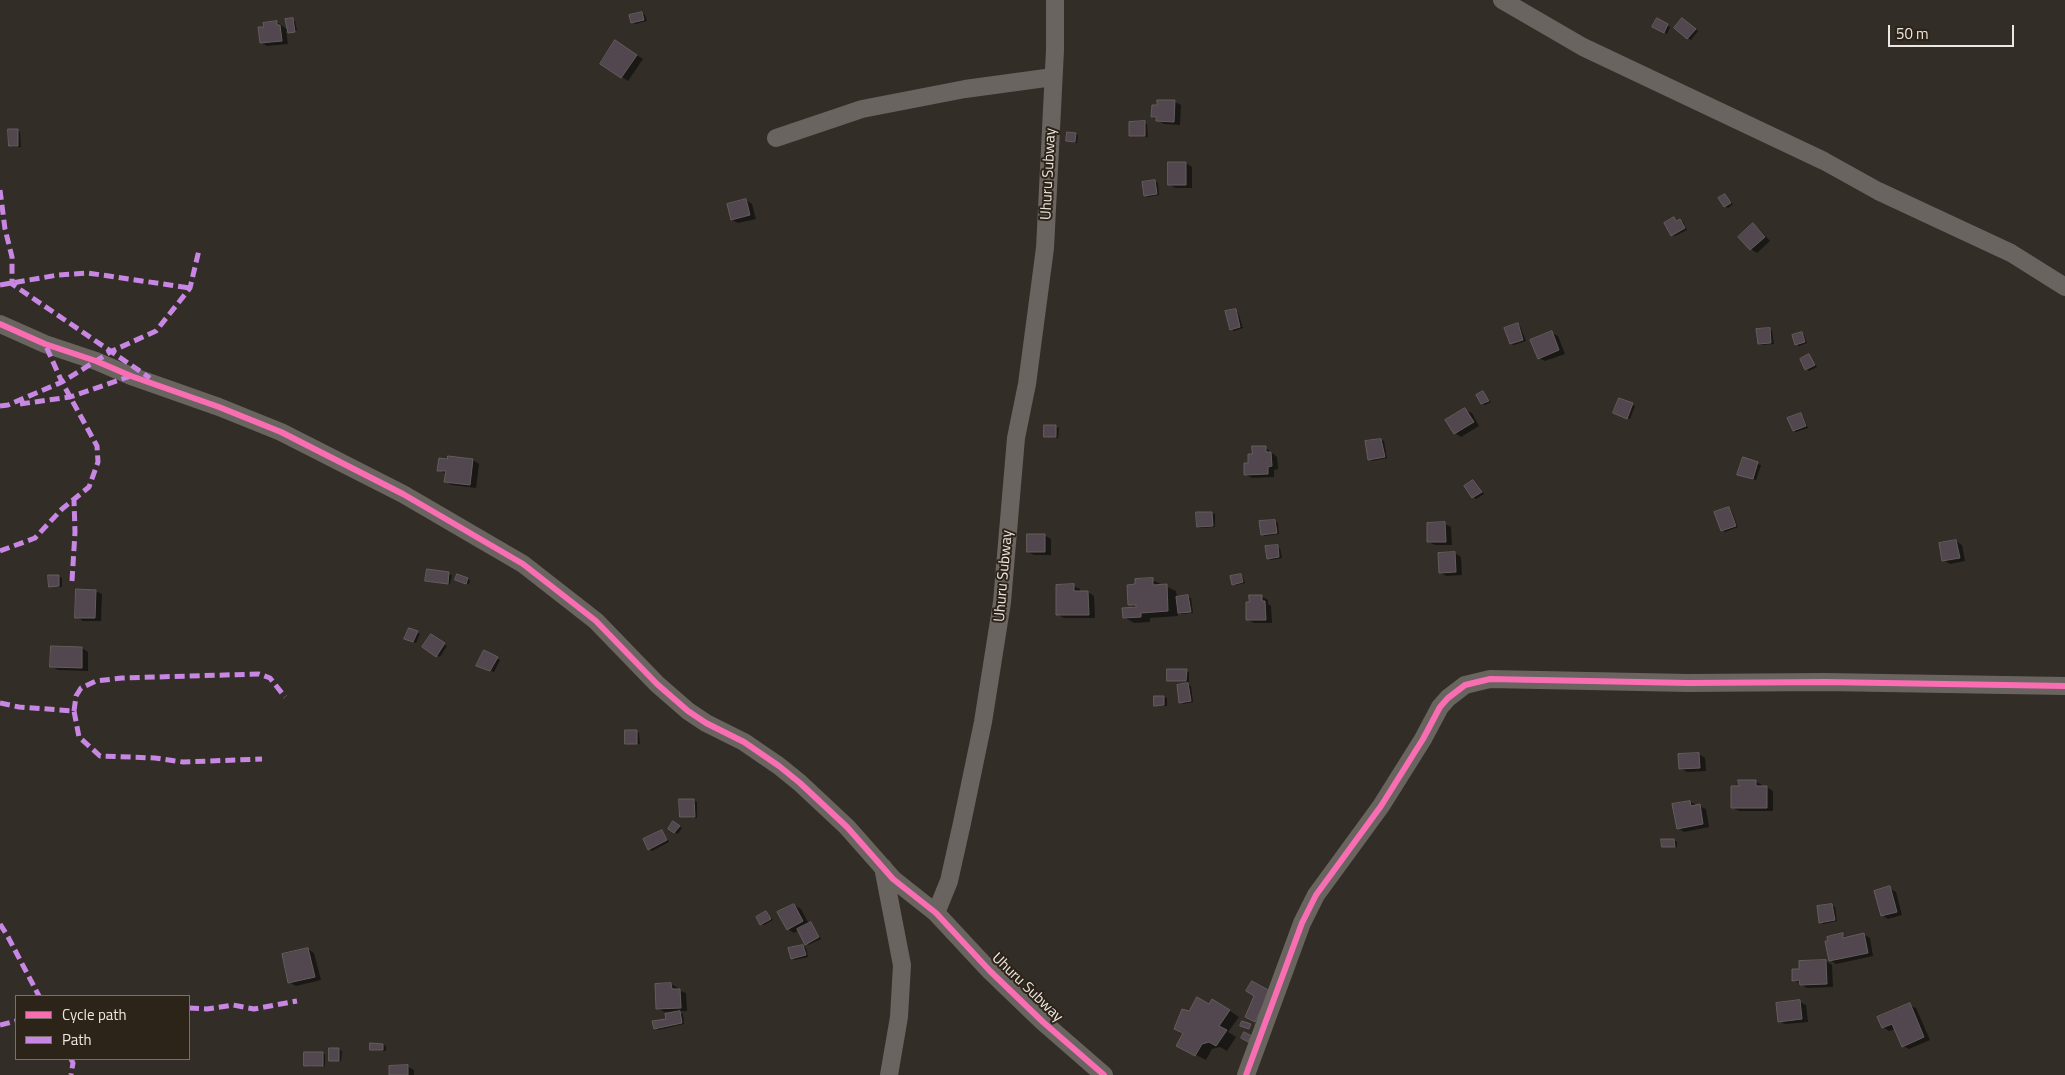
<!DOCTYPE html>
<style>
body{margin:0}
#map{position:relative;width:2065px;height:1075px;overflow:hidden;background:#322d27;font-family:"Titillium Web",sans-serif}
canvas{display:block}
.legend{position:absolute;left:15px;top:995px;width:175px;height:65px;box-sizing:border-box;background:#2c2319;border:1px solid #797169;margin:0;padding:6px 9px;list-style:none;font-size:15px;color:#ede7e1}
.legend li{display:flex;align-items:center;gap:10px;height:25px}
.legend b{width:25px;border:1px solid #797169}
.scale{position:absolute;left:1888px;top:25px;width:126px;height:22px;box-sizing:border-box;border:2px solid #ede7e1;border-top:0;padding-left:6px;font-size:15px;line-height:18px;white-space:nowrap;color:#ede7e1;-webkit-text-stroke:4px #2c2319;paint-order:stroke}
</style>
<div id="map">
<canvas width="2065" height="1075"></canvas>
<ul class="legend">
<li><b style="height:6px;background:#f96db3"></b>Cycle path</li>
<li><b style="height:6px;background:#c787e3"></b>Path</li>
</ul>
<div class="scale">50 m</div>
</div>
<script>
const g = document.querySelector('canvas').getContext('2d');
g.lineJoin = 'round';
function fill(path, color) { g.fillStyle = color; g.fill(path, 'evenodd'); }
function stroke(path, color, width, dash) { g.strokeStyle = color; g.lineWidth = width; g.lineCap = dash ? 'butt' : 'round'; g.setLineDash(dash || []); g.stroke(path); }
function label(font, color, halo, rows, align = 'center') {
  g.font = font + ' "Titillium Web",sans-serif'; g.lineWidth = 4; g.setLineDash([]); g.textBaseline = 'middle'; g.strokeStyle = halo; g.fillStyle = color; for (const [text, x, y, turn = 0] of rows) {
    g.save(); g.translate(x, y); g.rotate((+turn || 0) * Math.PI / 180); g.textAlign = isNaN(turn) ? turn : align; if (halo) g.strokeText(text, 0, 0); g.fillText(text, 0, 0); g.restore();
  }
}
const shadow = new Path2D(`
 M642,13L645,15L647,21L635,24L632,22Z
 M292,19L295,21L297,30L290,33L286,31L288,44L267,46L261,42L265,28L277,22L289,31Z
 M1657,20L1670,27L1667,34L1654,27Z
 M1685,21L1698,31L1691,40L1675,28Z
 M622,46L643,59L628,81L601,63Z
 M1175,102L1181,105L1180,125L1164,124L1152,117Z
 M1145,123L1147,124L1148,137L1131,135Z
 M17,130L20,132L21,147H13L10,146Z
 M1075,134L1078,135L1077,143L1067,141Z
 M1186,163L1192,167V188H1175L1169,184Z
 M1155,181L1158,183L1159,195L1148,197L1145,195Z
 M1725,195L1733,204L1728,208L1725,206Z
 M746,200L752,204L756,219L738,223L732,220Z
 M1674,219L1678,222L1680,221L1683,222L1687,230L1675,236L1672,235Z
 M1753,225L1759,229L1770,241L1757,253L1751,249Z
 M1235,310L1238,312L1243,328L1234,331L1231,329Z
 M1518,324L1520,326L1526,341L1514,345L1511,344L1506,328Z
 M1770,329L1772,331L1774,344L1762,345L1759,343Z
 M1552,333L1558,336L1565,354L1545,361L1539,358Z
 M1802,333L1804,335L1807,343L1799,346L1796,344Z
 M1809,355L1817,367L1809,371L1806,369Z
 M1483,392L1491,402L1485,405L1482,404Z
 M1620,400L1635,406L1630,419L1617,414Z
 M1465,410L1472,413L1479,426L1461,437L1455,433Z
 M1801,415L1803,416L1808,428L1796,432L1794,431Z
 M1045,426L1059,428L1058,438L1045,436Z
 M1381,440L1384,441L1387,458L1372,461L1369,459Z
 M1265,447L1277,457L1278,469L1274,470V477L1252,478L1245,474L1253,455Z
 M449,457L473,460L479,464L476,488L452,485L446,482L447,474L439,470Z
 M1743,459L1761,465L1756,480L1741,476Z
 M1473,481L1484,494L1476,499L1473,497Z
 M1729,508L1731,510L1738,527L1725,532L1722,530Z
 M1212,513L1215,514V527L1201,528L1198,527Z
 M1275,521L1278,523L1279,534L1265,536L1262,534Z
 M1445,524L1451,527L1452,545H1435L1429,542Z
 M1044,535L1051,539V555H1034L1028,552Z
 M1956,541L1962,545L1965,561L1950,564L1943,560Z
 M1278,547L1280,548L1282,558L1271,560L1268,558Z
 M1455,553L1461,557L1462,575L1446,576L1440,572Z
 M428,570L452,575L450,584L427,580Z
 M1241,575L1243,577L1245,583L1236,585L1233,584Z
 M59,576L62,578V587L50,586Z
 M468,579L470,580L469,584L459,581Z
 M1152,580L1176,591L1177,598L1188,597L1191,598L1193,613L1182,614L1177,611L1178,616L1150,618V622L1134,623L1124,617L1137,609L1129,604Z
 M1073,586L1080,589V592H1088L1094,596L1095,618H1064L1057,614Z
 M95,591L102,594L101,621H83L77,617Z
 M1261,596L1268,600V604L1271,606L1272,623H1254L1247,619Z
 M410,629L420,634L416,643L408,640Z
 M431,635L447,646L440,657L424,647Z
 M52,647L82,648L88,652V671L58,670L51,666Z
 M484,652L500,660L494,672L480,667Z
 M1186,671L1189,672V682L1168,680Z
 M1188,684L1191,686L1193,702L1183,704L1181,702Z
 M1164,697L1167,698V706L1155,705Z
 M637,731L639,733L640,744L627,743Z
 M1699,754L1705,758L1706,771L1687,772L1680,768Z
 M1755,781L1762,785V787H1767L1773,791V811H1739L1732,807L1740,787Z
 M694,800L697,802V818L681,817Z
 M1690,802L1706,809L1709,827L1684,832L1678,828Z
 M673,823L682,828L678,834L669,829Z
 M662,831L669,842L652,851L649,849Z
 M1674,840L1677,842V847L1663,846Z
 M1889,888L1896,892L1902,915L1888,919L1882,915Z
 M794,905L801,909L809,924L813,925L821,939L808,945L799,930L794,933L788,929Z
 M1832,905L1835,907L1837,921L1823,924L1820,922Z
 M766,912L773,920L764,925L761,924Z
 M1863,934L1870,938L1873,956L1836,964L1830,960L1842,935L1848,938Z
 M803,946L806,948L808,957L794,960L792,958Z
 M308,949L314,953L321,980L296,986L289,982Z
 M1826,961L1832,965L1833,987L1807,988L1794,980L1800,970Z
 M671,984L678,988V990L686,993L687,1011L664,1012L658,1008L656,985Z
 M1800,1002L1806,1005L1808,1022L1785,1024L1779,1021Z
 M1909,1005L1916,1008L1930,1040L1909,1049L1903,1046L1895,1029L1889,1031L1883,1027Z
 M1209,1006H1223L1239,1017L1228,1032L1236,1037L1227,1051L1220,1047L1212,1049L1206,1060L1188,1051L1184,1034L1175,1029L1189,1013Z
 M678,1012L683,1014L684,1024L658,1030L655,1028Z
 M383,1045L386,1046V1051L372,1049Z
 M339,1049L342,1051L341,1061L330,1060Z
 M322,1053L325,1054V1066L308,1067L305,1065Z
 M407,1066L414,1070V1075H390Z`);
const building = new Path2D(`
 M642,12L644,20L631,23L629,15Z
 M293,18L295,32L288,33L285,19Z
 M1657,18L1668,24L1664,33L1652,27Z
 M1682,18L1696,29L1687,39L1674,28Z
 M277,21V25H280L282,41L260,43L258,27H264L263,23Z
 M615,40L637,55L621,78L600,64Z
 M1157,100H1175L1174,122L1156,121V117H1151L1152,105H1157Z
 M1145,121V136H1129V122Z
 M8,129H18V146H9Z
 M1067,132L1076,133L1075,142L1066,141Z
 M1168,162H1186V185H1168Z
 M1155,180L1157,194L1144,196L1142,182Z
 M1725,194L1731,203L1724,207L1718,198Z
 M746,199L750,215L731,220L727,204Z
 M1674,217L1676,221L1680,219L1685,228L1671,236L1664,223Z
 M1753,223L1765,237L1750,250L1738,237Z
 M1236,309L1240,327L1230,330L1225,311Z
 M1518,323L1523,340L1510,344L1504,328Z
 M1770,328L1771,343L1758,344L1756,329Z
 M1552,331L1559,350L1538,359L1530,340Z
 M1802,332L1805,342L1795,345L1792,335Z
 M1809,354L1815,365L1805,370L1800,359Z
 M1483,391L1489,401L1481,404L1476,395Z
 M1619,398L1633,403L1627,419L1613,413Z
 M1465,408L1474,422L1454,434L1445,420Z
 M1801,413L1806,426L1793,431L1787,418Z
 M1044,425H1056V437H1044Z
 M1381,439L1385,457L1368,460L1365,441Z
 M1252,446H1266V452H1271L1272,466L1268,467V474L1244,475V463H1248V454H1252Z
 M448,456L473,459L470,485L444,482L446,471H437L439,458L447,459Z
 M1743,457L1758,462L1753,479L1737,475Z
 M1473,480L1482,492L1472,498L1464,486Z
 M1729,507L1736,526L1721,531L1714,512Z
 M1196,512H1212L1213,526L1197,527Z
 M1275,520L1277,533L1261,535L1259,521Z
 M1445,522L1446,542H1427V523Z
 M1027,534H1045V552H1027Z
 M1956,540L1960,558L1942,561L1939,543Z
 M1278,545L1279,557L1267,559L1265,546Z
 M1455,552L1456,572L1439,573L1438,553Z
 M427,569L449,572L448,584L425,581Z
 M457,574L468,578L466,584L455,580Z
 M1241,574L1243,582L1232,585L1230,576Z
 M48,575H59V586L49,587Z
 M1153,578V585L1167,584L1168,611L1141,613V617L1123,618L1122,608L1136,607V605H1128L1127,585L1135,584V579Z
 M1074,584V591H1088L1089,615H1056V585Z
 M76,589L96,590L95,618H75Z
 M1188,595L1191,612L1178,613L1176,597Z
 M1249,595H1262V601H1265L1266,620H1246V602H1249Z
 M409,628L418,631L413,642L404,639Z
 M431,634L445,643L436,657L422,647Z
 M51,646L82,647V668L50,667Z
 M484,650L498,657L490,671L476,666Z
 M1167,669H1187L1186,681H1167Z
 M1188,683L1191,701L1179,703L1177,685Z
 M1154,696H1164V705L1154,706Z
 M625,730H637V744H625Z
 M1699,753L1700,768L1679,769L1678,754Z
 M1738,780H1756V786H1767V808H1731V786H1739Z
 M679,799H694L695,817H680Z
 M1690,801L1691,806L1700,804L1703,824L1677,829L1672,804Z
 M673,821L680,826L674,833L668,829Z
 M662,830L667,840L648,850L643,839Z
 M1661,839H1674L1675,847H1662Z
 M1890,886L1897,912L1881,916L1874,891Z
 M794,904L803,921L787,930L777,912Z
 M1832,904L1835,920L1819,923L1817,906Z
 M766,911L771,919L760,925L756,917Z
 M811,922L819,937L805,945L797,929Z
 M1843,933V938L1864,933L1868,953L1829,961L1825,941H1828L1827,937Z
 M803,945L806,955L791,959L788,948Z
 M308,948L315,977L288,983L282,954Z
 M1826,960L1827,984L1800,985L1799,980L1792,981V969H1799V961Z
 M1252,981L1270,991L1255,1022L1245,1017L1254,996L1246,991Z
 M671,983L672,989H680L681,1008L656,1009L655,984Z
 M1197,997L1209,1004L1212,999L1230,1010L1219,1026L1227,1030L1216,1046L1209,1042L1202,1044L1195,1056L1176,1046L1183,1033L1174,1029L1182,1009L1189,1011Z
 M1800,1000L1802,1019L1778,1022L1776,1003Z
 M1910,1003L1924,1037L1902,1047L1892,1024L1882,1028L1877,1017Z
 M680,1011L682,1023L654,1029L652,1021L666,1019L665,1014Z
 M1242,1021L1251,1024L1249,1029L1240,1026Z
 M1244,1032L1252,1036L1248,1042L1241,1038Z
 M370,1043L383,1044V1050H370Z
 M329,1048H339V1061H329Z
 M304,1052H323V1066H304Z
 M408,1065V1075H389V1066Z`);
const minor = new Path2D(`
 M1502,0L1583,47L1824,161L1878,191L2011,253L2065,287
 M776,138L862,109L965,89L1053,77
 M0,324L45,344L96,361L131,376L219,407L281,432L403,494L523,564L596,621L657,684L688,711L706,723L744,742L779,766L800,783L847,827L893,879L936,913L990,971L1043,1022L1104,1075
 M883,867L902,965L899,1017L889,1075
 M936,913L949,881L962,823L983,722L1002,602L1016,438L1027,384L1045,248L1055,50V0
 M1246,1075L1302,923L1316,895L1381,806L1423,739L1440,707L1448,698L1465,685L1490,679L1688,683L1825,682L2065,686`);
const quiet = new Path2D(`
 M0,190L5,229L12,257V284L150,378
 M0,285L58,275L88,273L190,288
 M20,404L70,397L131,376
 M0,406L8,405L62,382L112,351L156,331L190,288L199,250
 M0,551L35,538L62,509L89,487L98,462L97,446L62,382L45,344
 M72,581L75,532L74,500
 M0,703L19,707L74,711L79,737L100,756L155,758L183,762L262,759
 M74,711L76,696L81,688L96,681L122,678L259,674L270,678L285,697
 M0,924L7,935L39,996
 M189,1008L207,1009L233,1005L254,1009L297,1001
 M0,1025L16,1021
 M71,1059L73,1063L71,1075`);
const cycleway = new Path2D(`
 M0,324L45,344L96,361L131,376L219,407L281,432L403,494L523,564L596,621L657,684L688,711L706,723L744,742L779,766L800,783L847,827L893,879L936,913L990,971L1043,1022L1104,1075
 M1246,1075L1302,923L1316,895L1381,806L1423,739L1440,707L1448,698L1465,685L1490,679L1688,683L1825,682L2065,686`);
const streetNames = [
 ["Uhuru Subway",1049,174,-87],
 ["Uhuru Subway",1004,576,-85],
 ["Uhuru Subway",1027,988,44]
];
fill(shadow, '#0007');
fill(building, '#52464f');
stroke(building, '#625e5d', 1);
stroke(minor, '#69645f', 18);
stroke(quiet, '#c787e3', 5, [10, 5]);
stroke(cycleway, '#f96db3', 6);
label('15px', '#ede7e1', '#2c2319', streetNames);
</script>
